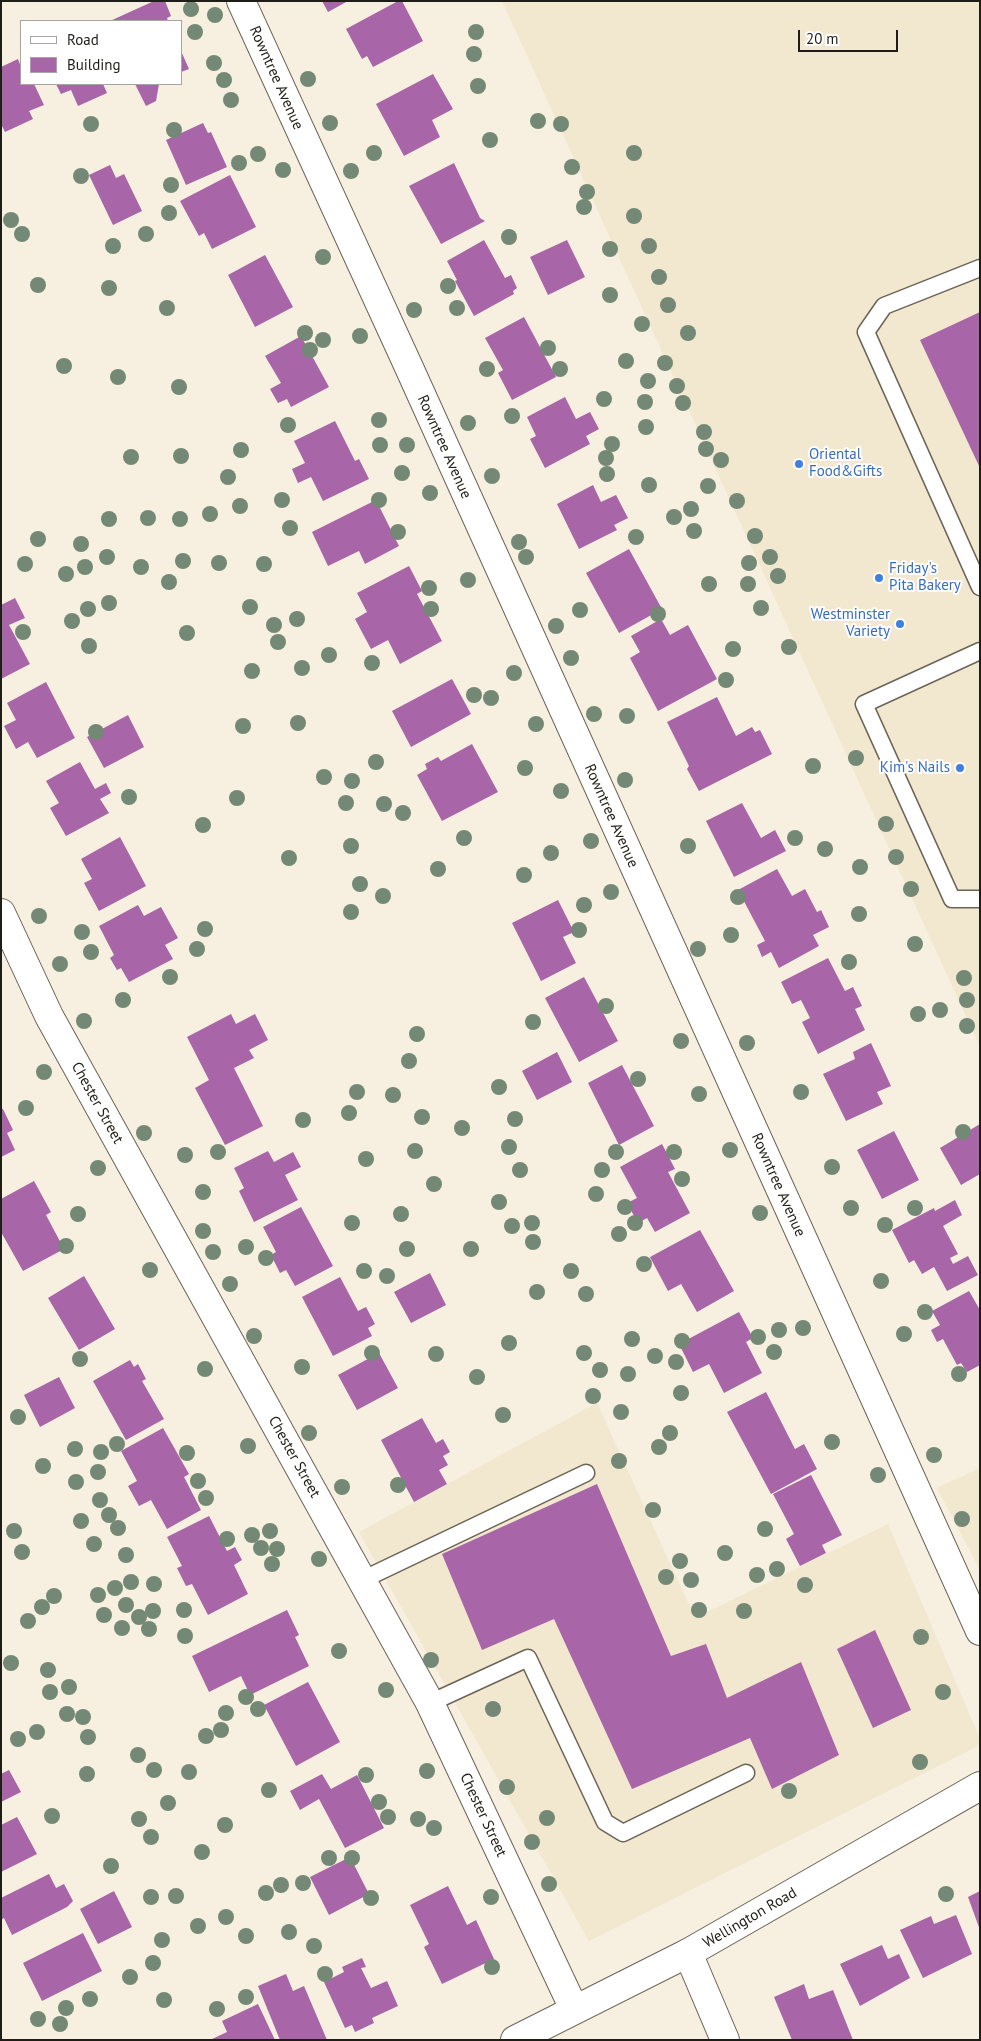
<!DOCTYPE html>
<style>
body{margin:0}
#map{position:relative;width:981px;height:2041px;overflow:hidden;background:#f7efdf;font-family:"PT Sans",sans-serif}
canvas{display:block}
.frame{position:absolute;inset:0;border:2px solid #1f1d17;pointer-events:none}
.legend{position:absolute;left:20px;top:20px;width:162px;height:65px;box-sizing:border-box;background:#fff;border:1px solid #a5a5a2;margin:0;padding:6px 9px;list-style:none;font-size:15px;color:#1f1d17}
.legend li{display:flex;align-items:center;gap:10px;height:25px}
.legend b{width:25px;border:1px solid #a5a5a2}
.scale{position:absolute;left:798px;top:30px;width:100px;height:22px;box-sizing:border-box;border:2px solid #1f1d17;border-top:0;padding-left:6px;font-size:15px;line-height:18px;white-space:nowrap;color:#1f1d17;-webkit-text-stroke:4px #fff;paint-order:stroke}
</style>
<div id="map">
<canvas width="981" height="2041"></canvas>
<div class="frame"></div>
<ul class="legend">
<li><b style="height:6px;background:#fff"></b>Road</li>
<li><b style="height:14px;background:#a865a7"></b>Building</li>
</ul>
<div class="scale">20 m</div>
</div>
<script>
const g = document.querySelector('canvas').getContext('2d');
g.lineJoin = 'round';
function fill(path, color) { g.fillStyle = color; g.fill(path, 'evenodd'); }
function stroke(path, color, width, dash) { g.strokeStyle = color; g.lineWidth = width; g.lineCap = dash ? 'butt' : 'round'; g.setLineDash(dash || []); g.stroke(path); }
function label(font, color, halo, rows, align = 'center') {
  g.font = font + ' "PT Sans",sans-serif'; g.lineWidth = 4; g.setLineDash([]); g.textBaseline = 'middle'; g.strokeStyle = halo; g.fillStyle = color; for (const [text, x, y, turn = 0] of rows) {
    g.save(); g.translate(x, y); g.rotate((+turn || 0) * Math.PI / 180); g.textAlign = isNaN(turn) ? turn : align; if (halo) g.strokeText(text, 0, 0); g.fillText(text, 0, 0); g.restore();
  }
}
const built = new Path2D(`
 M502,1H980V1047L675,380Z
 M597,1403L695,1618L888,1524L980,1739V1745L589,1941L359,1532Z
 M980,1468V1570L937,1488Z`);
const building = new Path2D(`
 M154,1H165L171,16L167,18L168,21H110Z
 M322,1H348L328,12Z
 M398,1H402L423,41L373,67L367,56L362,59L346,29Z
 M181,51L189,69L181,72Z
 M18,59L21,67V84H34L44,105L29,111L33,119L5,132L1,124V67Z
 M433,74L453,109L432,120L440,137L404,156L376,104Z
 M56,84H103L107,93L78,106L71,90L61,94Z
 M135,84H159L156,101L146,106Z
 M203,123L208,133L211,132L227,167L186,185L166,140Z
 M454,163L480,218L485,221L441,244L409,186Z
 M110,165L116,178L124,174L142,211L113,225L89,175Z
 M230,175L256,227L212,249L204,233L199,236L180,201Z
 M484,240L505,278L511,275L517,288L513,291L514,294L474,316L455,281L457,280L447,261Z
 M567,240L585,277L548,295L530,257Z
 M265,255L293,307L255,327L228,275Z
 M980,312V468L920,340Z
 M524,317L556,377L512,400L498,373L503,370L485,338Z
 M301,336L329,387L291,407L287,399L278,403L270,389L281,383L265,356Z
 M565,397L576,419L590,412L599,429L586,436L590,444L545,468L530,439L536,436L527,417Z
 M335,421L355,461L359,459L369,479L323,501L311,477L298,483L292,469L305,463L294,441Z
 M593,485L601,502L616,495L628,518L614,525L617,530L579,549L557,504Z
 M376,500L399,546L365,564L359,551L328,566L312,532Z
 M629,549L662,609L619,633L586,573Z
 M409,566L422,591L417,594L442,641L400,664L388,640L371,649L355,619L367,612L357,593Z
 M15,598L25,618L9,625L30,664L1,679V605Z
 M661,619L670,635L688,625L717,679L658,711L630,658L640,652L631,636Z
 M452,679L471,714L411,747L392,711Z
 M46,682L75,738L37,758L28,742L16,749L4,726L16,720L7,703Z
 M717,697L736,736L752,727L755,732L760,730L772,754L699,791L687,769L689,766L667,722Z
 M128,715L144,747L104,768L87,737Z
 M472,744L498,792L442,821L417,775L427,769L425,764L438,757L441,761Z
 M80,762L95,789L106,783L111,793L100,799L109,813L66,836L50,808L59,803L46,781Z
 M742,803L761,838L775,830L786,851L734,877L706,821Z
 M120,837L146,886L99,911L84,883L92,879L81,859Z
 M777,869L792,896L805,889L817,912L821,910L829,927L813,935L819,946L779,968L771,952L762,957L757,945L765,941L738,890Z
 M558,900L574,932L563,937L576,963L541,981L512,923Z
 M138,905L144,916L161,907L178,938L165,945L173,959L129,982L121,968L117,970L110,958L114,955L99,926Z
 M828,958L845,991L853,987L862,1006L855,1009L865,1030L818,1054L802,1022L810,1018L801,1000L792,1004L781,982Z
 M584,977L618,1041L579,1062L545,998Z
 M231,1014L236,1024L255,1014L268,1040L249,1050L254,1058L234,1068L263,1126L225,1145L195,1088L209,1080L187,1037Z
 M871,1043L891,1086L877,1092L883,1104L846,1121L823,1074L855,1059L853,1052Z
 M557,1052L572,1082L537,1100L522,1071Z
 M622,1065L654,1126L619,1145L588,1083Z
 M1,1109H3L13,1130L7,1133L15,1150L1,1157Z
 M980,1124V1174L961,1185L940,1148Z
 M894,1131L919,1180L882,1199L857,1150Z
 M662,1144L675,1169L668,1172L690,1213L655,1232L647,1218L638,1223L627,1203L637,1198L620,1167Z
 M268,1151L274,1162L293,1152L301,1167L285,1175L298,1200L254,1222L239,1191L244,1188L234,1168Z
 M34,1181L51,1212L46,1215L64,1249L23,1271L1,1232V1199Z
 M955,1200L962,1215L943,1226L958,1254L950,1258L953,1264L968,1256L978,1275L947,1291L934,1267L922,1274L914,1260L909,1263L892,1230L934,1208L935,1211Z
 M301,1207L333,1266L295,1286L286,1270L280,1273L271,1255L276,1252L263,1227Z
 M700,1230L734,1291L697,1312L681,1284L668,1291L650,1257Z
 M430,1273L446,1305L411,1323L394,1292Z
 M84,1276L115,1329L79,1350L48,1298Z
 M340,1277L358,1311L366,1307L375,1324L368,1328L372,1336L333,1356L302,1297Z
 M969,1291L980,1310V1365L967,1372L961,1363L957,1365L943,1339L937,1342L931,1330L940,1325L932,1311Z
 M739,1312L753,1338L746,1342L762,1373L724,1393L709,1364L693,1372L679,1344Z
 M379,1353L398,1388L357,1410L338,1375Z
 M130,1360L134,1367L138,1364L146,1379L142,1381L164,1419L126,1440L93,1381Z
 M59,1377L75,1408L40,1427L24,1395Z
 M766,1392L795,1449L804,1444L817,1469L771,1494L727,1412Z
 M422,1418L436,1443L443,1439L450,1452L443,1456L448,1465L439,1470L447,1484L414,1502L381,1440Z
 M163,1428L189,1474L184,1477L201,1510L167,1529L151,1500L139,1506L128,1486L137,1481L121,1451Z
 M811,1475L842,1535L822,1545L826,1553L800,1566L786,1539L794,1534L773,1494Z
 M597,1484L671,1656L706,1644L727,1698L801,1662L839,1755L772,1789L750,1738L632,1789L554,1619L482,1650L442,1554Z
 M209,1516L227,1551L235,1547L242,1560L234,1565L248,1594L208,1615L192,1584L186,1586L177,1568L182,1566L167,1537Z
 M287,1610L299,1635L295,1637L309,1666L250,1695L241,1676L209,1692L192,1656Z
 M875,1630L911,1710L873,1728L837,1649Z
 M308,1682L340,1742L296,1766L264,1705Z
 M9,1770L21,1792L1,1802V1774Z
 M322,1774L331,1789L357,1775L384,1828L345,1848L319,1799L300,1810L290,1791Z
 M17,1817L37,1854L1,1872V1825Z
 M350,1857L369,1894L329,1915L310,1877Z
 M49,1874L56,1888L64,1884L73,1901L67,1907L12,1935L4,1918L1,1920V1898Z
 M448,1886L467,1925L476,1920L494,1959L442,1984L424,1947L429,1944L410,1905Z
 M114,1891L132,1927L98,1944L80,1909Z
 M980,1891V1930L968,1897Z
 M956,1915L972,1954L923,1978L900,1930L931,1916L934,1924Z
 M83,1933L102,1971L42,2001L23,1963Z
 M882,1945L888,1959L899,1954L910,1978L860,2006L840,1964Z
 M362,1958L366,1967L361,1968L371,1988L387,1981L398,2006L372,2018L374,2023L355,2032L352,2025L345,2028L324,1982L344,1972L342,1967Z
 M286,1974L293,1991L304,1986L327,2040H280L258,1986Z
 M804,1984L809,1999L833,1990L853,2040H792L774,1997Z
 M258,2004L275,2040H210L227,2032L222,2021Z`);
const service = new Path2D(`
 M980,268L884,306L866,332L980,587
 M980,651L864,704L952,899H980
 M362,1580L586,1473
 M430,1703L528,1658L605,1822L623,1833L746,1773`);
const minor = new Path2D(`
 M241,1L407,363L980,1631
 M1,913L49,1016L430,1703L574,2009
 M688,1953L725,2040`);
const secondary = new Path2D(`
 M515,2040L688,1953L980,1786`);
const trees = [
 [191,9],
 [215,15],
 [195,32],
 [476,32],
 [474,54],
 [214,63],
 [308,79],
 [224,80],
 [478,86],
 [231,100],
 [538,121],
 [330,123],
 [91,124],
 [561,124],
 [174,130],
 [490,140],
 [374,153],
 [634,153],
 [258,154],
 [239,163],
 [572,167],
 [283,170],
 [351,171],
 [81,176],
 [171,185],
 [587,192],
 [584,207],
 [169,213],
 [634,216],
 [11,220],
 [22,234],
 [146,234],
 [509,237],
 [113,246],
 [649,246],
 [610,249],
 [323,257],
 [659,277],
 [38,285],
 [448,286],
 [109,288],
 [610,295],
 [668,305],
 [167,308],
 [457,308],
 [414,310],
 [642,324],
 [305,333],
 [688,333],
 [360,336],
 [323,340],
 [548,348],
 [310,350],
 [626,361],
 [665,363],
 [64,366],
 [487,369],
 [560,369],
 [118,377],
 [648,381],
 [677,386],
 [179,387],
 [604,399],
 [645,402],
 [683,403],
 [512,416],
 [379,420],
 [468,423],
 [288,425],
 [646,427],
 [704,432],
 [612,444],
 [380,445],
 [407,445],
 [706,449],
 [241,450],
 [181,456],
 [131,457],
 [606,458],
 [721,460],
 [402,473],
 [607,474],
 [492,476],
 [228,477],
 [649,485],
 [708,486],
 [430,493],
 [282,500],
 [379,500],
 [737,501],
 [240,506],
 [691,509],
 [210,514],
 [674,517],
 [148,518],
 [109,519],
 [180,519],
 [290,528],
 [694,531],
 [398,532],
 [755,536],
 [636,537],
 [38,539],
 [519,542],
 [81,544],
 [107,557],
 [526,557],
 [770,557],
 [183,561],
 [219,563],
 [749,563],
 [25,564],
 [264,564],
 [85,567],
 [141,567],
 [66,574],
 [778,576],
 [468,580],
 [169,582],
 [709,584],
 [748,584],
 [429,588],
 [109,603],
 [250,607],
 [761,608],
 [88,609],
 [431,609],
 [580,610],
 [658,614],
 [297,619],
 [72,621],
 [274,625],
 [556,626],
 [23,632],
 [187,633],
 [278,642],
 [89,646],
 [789,647],
 [733,649],
 [329,655],
 [571,658],
 [372,663],
 [302,668],
 [252,671],
 [514,673],
 [726,680],
 [474,695],
 [491,698],
 [594,714],
 [627,716],
 [298,723],
 [536,724],
 [243,726],
 [96,732],
 [856,758],
 [376,762],
 [813,766],
 [525,768],
 [324,777],
 [625,780],
 [352,781],
 [561,791],
 [129,797],
 [237,798],
 [346,803],
 [384,804],
 [403,813],
 [886,824],
 [203,825],
 [464,838],
 [795,838],
 [591,841],
 [351,846],
 [688,846],
 [825,849],
 [551,853],
 [896,857],
 [289,858],
 [860,867],
 [438,869],
 [524,875],
 [360,884],
 [911,889],
 [611,892],
 [383,896],
 [738,897],
 [584,905],
 [351,912],
 [859,914],
 [39,916],
 [205,929],
 [579,930],
 [82,932],
 [731,935],
 [915,944],
 [197,949],
 [698,949],
 [91,952],
 [849,962],
 [60,964],
 [170,977],
 [964,978],
 [123,1000],
 [967,1000],
 [606,1006],
 [940,1010],
 [918,1014],
 [84,1021],
 [533,1022],
 [967,1026],
 [417,1034],
 [681,1041],
 [747,1043],
 [409,1061],
 [44,1072],
 [638,1079],
 [499,1087],
 [357,1092],
 [801,1092],
 [699,1094],
 [393,1095],
 [26,1108],
 [349,1113],
 [422,1117],
 [515,1119],
 [303,1120],
 [462,1128],
 [963,1132],
 [144,1133],
 [509,1147],
 [730,1150],
 [415,1151],
 [218,1152],
 [616,1152],
 [674,1152],
 [185,1155],
 [366,1159],
 [832,1167],
 [98,1168],
 [520,1170],
 [602,1170],
 [682,1179],
 [434,1184],
 [203,1192],
 [596,1194],
 [499,1202],
 [625,1207],
 [851,1208],
 [915,1208],
 [760,1213],
 [78,1214],
 [401,1214],
 [352,1223],
 [532,1223],
 [635,1223],
 [885,1225],
 [512,1226],
 [203,1231],
 [619,1234],
 [533,1242],
 [66,1246],
 [246,1247],
 [407,1249],
 [471,1249],
 [213,1252],
 [266,1258],
 [644,1264],
 [150,1270],
 [364,1271],
 [571,1271],
 [387,1276],
 [881,1281],
 [230,1284],
 [537,1292],
 [586,1294],
 [925,1312],
 [803,1328],
 [779,1330],
 [904,1334],
 [254,1336],
 [758,1337],
 [632,1339],
 [682,1341],
 [509,1343],
 [774,1352],
 [372,1353],
 [584,1353],
 [436,1354],
 [655,1356],
 [80,1359],
 [676,1362],
 [302,1367],
 [205,1369],
 [600,1370],
 [628,1374],
 [959,1374],
 [477,1377],
 [681,1393],
 [593,1396],
 [621,1412],
 [503,1415],
 [18,1417],
 [309,1433],
 [670,1433],
 [832,1442],
 [117,1444],
 [248,1446],
 [659,1447],
 [75,1449],
 [101,1452],
 [187,1453],
 [934,1455],
 [619,1461],
 [43,1466],
 [98,1472],
 [878,1475],
 [198,1481],
 [76,1482],
 [398,1485],
 [342,1487],
 [206,1498],
 [100,1500],
 [653,1510],
 [109,1515],
 [962,1519],
 [81,1521],
 [118,1528],
 [765,1529],
 [14,1531],
 [270,1531],
 [252,1535],
 [227,1539],
 [94,1544],
 [261,1548],
 [277,1549],
 [22,1552],
 [725,1553],
 [126,1555],
 [319,1559],
 [680,1561],
 [272,1564],
 [777,1569],
 [757,1575],
 [666,1577],
 [691,1580],
 [131,1582],
 [154,1584],
 [805,1585],
 [115,1588],
 [98,1595],
 [54,1596],
 [126,1605],
 [42,1607],
 [184,1610],
 [699,1610],
 [153,1611],
 [744,1611],
 [104,1615],
 [139,1617],
 [28,1621],
 [122,1628],
 [149,1629],
 [185,1636],
 [921,1637],
 [339,1651],
 [431,1660],
 [11,1663],
 [48,1670],
 [69,1687],
 [386,1690],
 [50,1692],
 [943,1692],
 [246,1697],
 [258,1709],
 [493,1709],
 [226,1713],
 [67,1714],
 [83,1717],
 [221,1730],
 [37,1732],
 [206,1736],
 [88,1737],
 [18,1739],
 [138,1755],
 [920,1762],
 [154,1770],
 [427,1771],
 [189,1772],
 [87,1774],
 [366,1775],
 [507,1787],
 [269,1790],
 [789,1791],
 [379,1802],
 [168,1803],
 [52,1816],
 [388,1817],
 [547,1818],
 [139,1819],
 [418,1819],
 [225,1825],
 [434,1828],
 [151,1837],
 [532,1842],
 [202,1852],
 [329,1858],
 [352,1858],
 [111,1866],
 [303,1883],
 [549,1884],
 [281,1885],
 [266,1893],
 [946,1894],
 [176,1896],
 [151,1897],
 [491,1897],
 [371,1898],
 [226,1917],
 [198,1926],
 [289,1932],
 [246,1936],
 [162,1940],
 [314,1946],
 [153,1963],
 [492,1967],
 [325,1974],
 [130,1977],
 [246,1997],
 [90,1999],
 [164,2000],
 [66,2008],
 [217,2009],
 [38,2019],
 [60,2024]
];
const markers = [
 [799,464,5,"#3f7fe0"],
 [879,578,5,"#3f7fe0"],
 [900,624,5,"#3f7fe0"],
 [960,768,5,"#3f7fe0"]
];
const streetNames = [
 ["Rowntree Avenue",276,78,66],
 ["Rowntree Avenue",444,447,66],
 ["Rowntree Avenue",611,816,66],
 ["Chester Street",97,1103,61],
 ["Rowntree Avenue",778,1185,66],
 ["Chester Street",294,1457,61],
 ["Chester Street",483,1815,65],
 ["Wellington Road",750,1918,-30]
];
const shopNames = [
 ["Oriental",809,455],
 ["Food&Gifts",809,472],
 ["Friday's",889,569],
 ["Pita Bakery",889,586],
 ["Westminster",890,615,"right"],
 ["Variety",890,632,"right"],
 ["Kim's Nails",950,768,"right"]
];
fill(built, '#f2e7cf');
fill(building, '#a865a7');
stroke(service, '#6b6456', 19);
stroke(minor, '#6b6456', 30);
stroke(secondary, '#6b6456', 30);
stroke(service, '#fff', 16);
stroke(minor, '#fff', 28);
stroke(secondary, '#fff', 28);
g.fillStyle = '#748975';
for (const [x, y] of trees) { g.beginPath(); g.arc(x, y, 8, 0, 2 * Math.PI); g.fill(); }
for (const [x, y, r, color] of markers) { const dot = new Path2D(); dot.arc(x, y, r, 0, 2 * Math.PI); g.fillStyle = color; g.fill(dot); stroke(dot, '#fff', 2); }
label('15px', '#1f1d17', '#fff', streetNames);
label('15px', '#366cbe', '#fff', shopNames, 'left');
</script>
